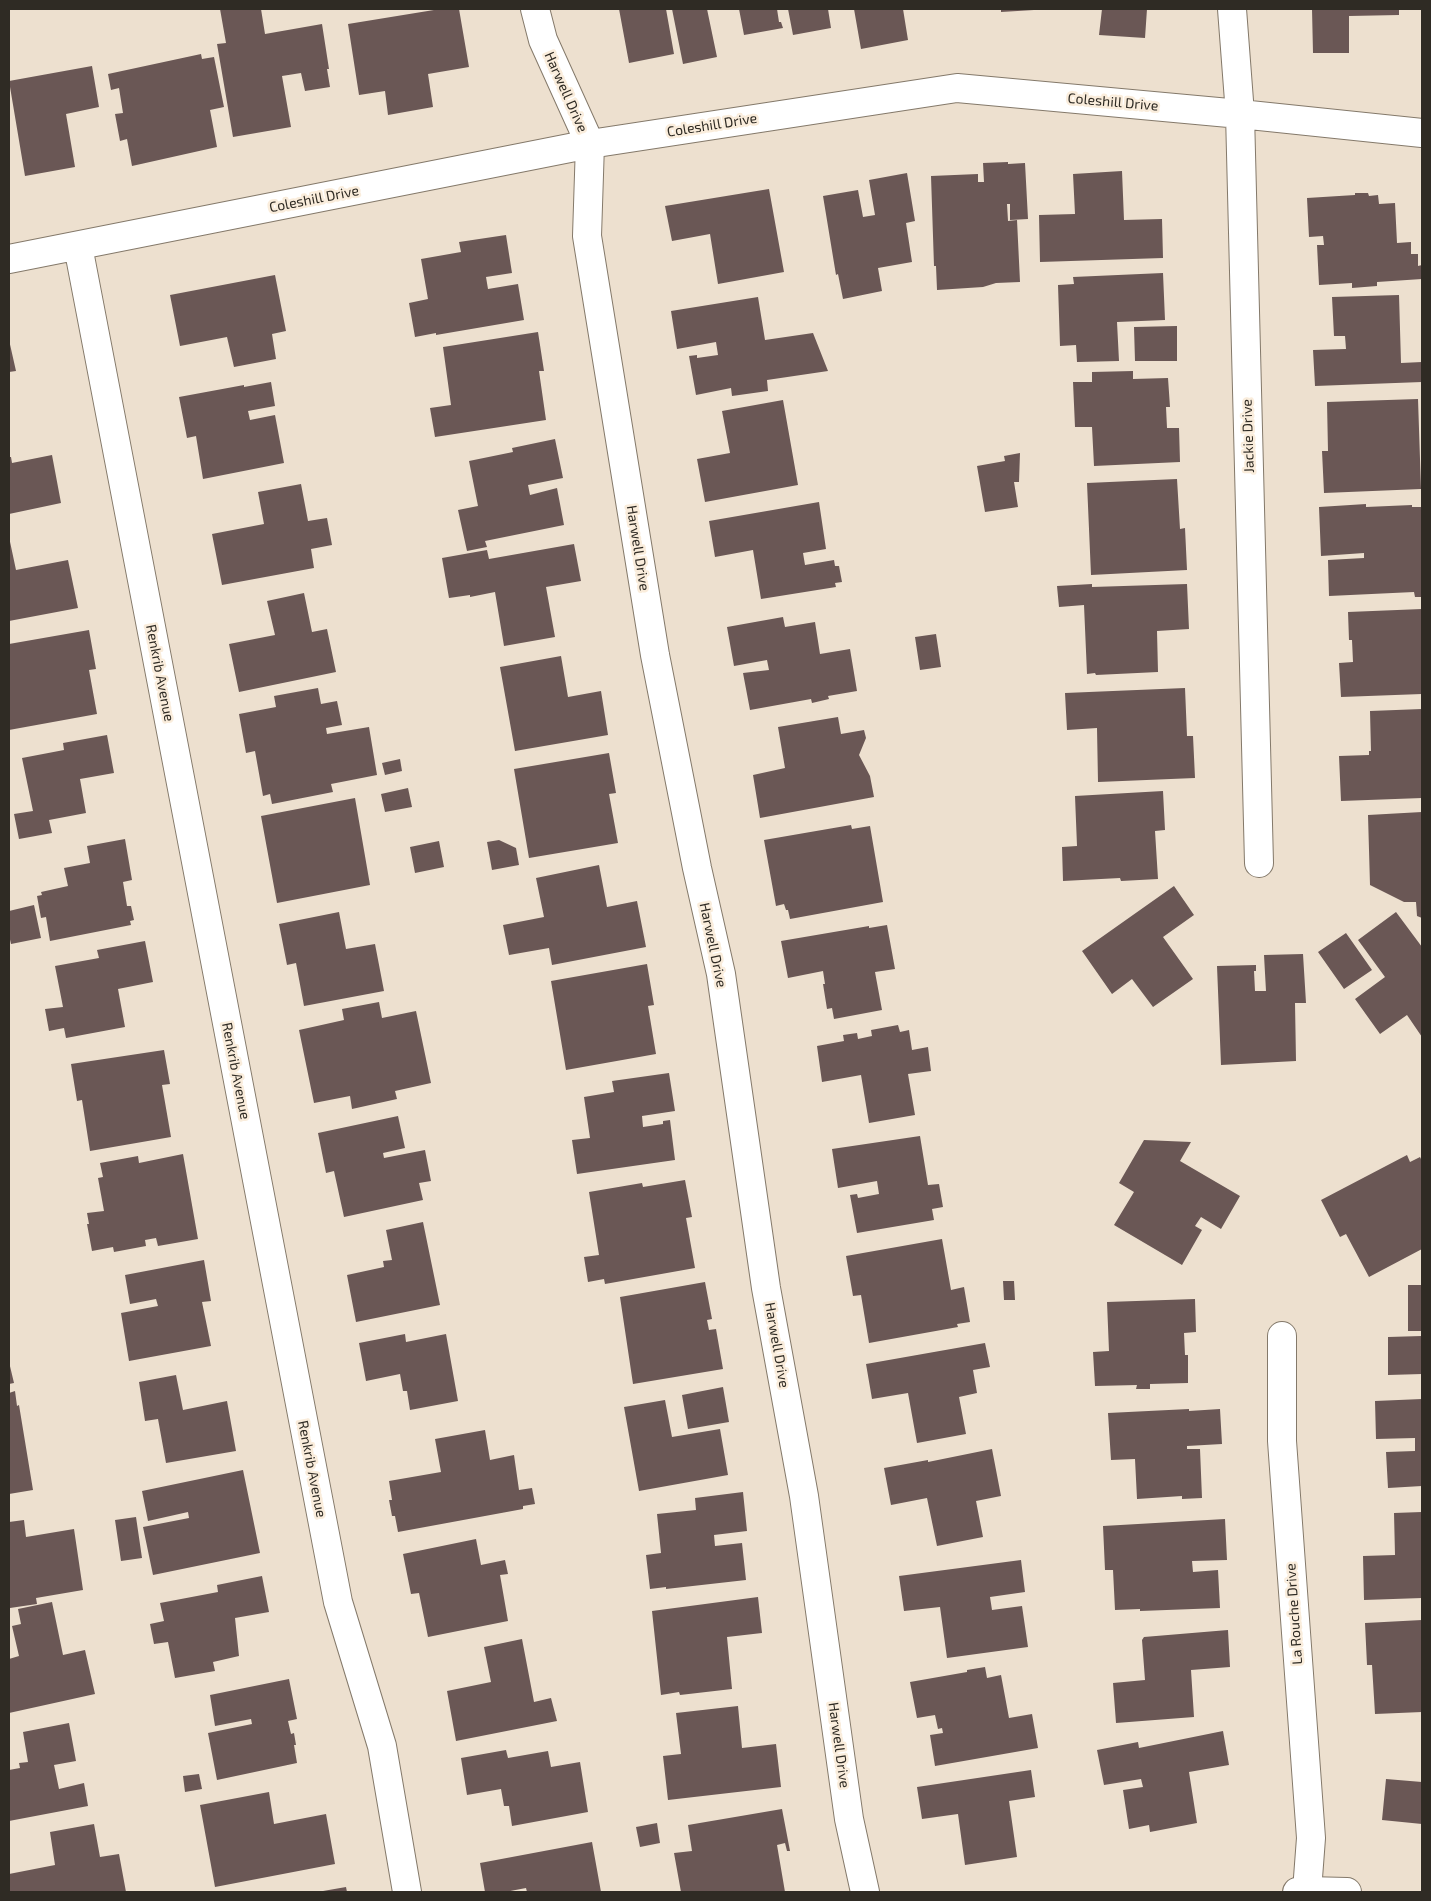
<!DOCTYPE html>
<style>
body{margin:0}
#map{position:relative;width:1431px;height:1901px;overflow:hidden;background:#ede0cf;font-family:"Exo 2",sans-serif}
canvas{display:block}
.frame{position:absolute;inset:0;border:10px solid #2f2b24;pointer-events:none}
</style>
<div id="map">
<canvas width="1431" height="1901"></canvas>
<div class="frame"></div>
</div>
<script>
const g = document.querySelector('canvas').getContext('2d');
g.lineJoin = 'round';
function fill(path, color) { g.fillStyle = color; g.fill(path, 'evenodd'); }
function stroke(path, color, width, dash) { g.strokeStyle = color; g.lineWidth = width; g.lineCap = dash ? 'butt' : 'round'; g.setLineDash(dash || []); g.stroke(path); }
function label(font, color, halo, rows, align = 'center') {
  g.font = font + ' "Exo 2",sans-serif'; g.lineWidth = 5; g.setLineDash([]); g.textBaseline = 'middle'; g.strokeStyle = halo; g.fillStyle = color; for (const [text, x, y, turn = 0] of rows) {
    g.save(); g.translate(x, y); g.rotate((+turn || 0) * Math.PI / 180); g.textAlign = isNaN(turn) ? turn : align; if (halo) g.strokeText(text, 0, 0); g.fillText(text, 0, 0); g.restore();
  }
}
const building = new Path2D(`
 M220,9H261L265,34L322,24L329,69H327L330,87L305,91L301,73L282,76L291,127L233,137L217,44L226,43Z
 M440,9H459L469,67L428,74L433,107L388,115L385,91L359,95L348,24Z
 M619,9H666L674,54L629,63Z
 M672,9H707L717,57L683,64Z
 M739,9H777L779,22H781L783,28L744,35Z
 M788,9H828L831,28L793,35Z
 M854,9H903L908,40L861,49Z
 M1001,9H1034V10L1001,12Z
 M1102,9H1147L1145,38L1099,35Z
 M1312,9H1399V15L1349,16V53H1313Z
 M201,54L202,59L214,57L224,107L210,110L217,147L132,166L127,139L120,141L115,114L123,113L119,88L111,90L108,74Z
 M92,66L99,107L66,114L75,167L25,176L9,81Z
 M1008,162V164L1025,163L1028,219L1010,220V204H1007L1008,221L1017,220L1020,282L996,283L983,287L937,290L936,266H934L931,176L978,174V182H984L983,163Z
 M1122,171L1124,220L1162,219L1163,258L1040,262L1039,215L1075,214L1073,174Z
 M907,173L915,221L906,223L912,262L878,268L882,291L843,299L838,274L836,275L823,196L858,190L863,217L875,215L869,180Z
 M769,189L784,272L718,284L710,234L672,241L665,206Z
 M1355,193H1368L1369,196L1378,195L1379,204L1395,203L1397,243L1411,242V254H1418V266L1422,265V279L1377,282V286L1352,288V283L1319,285L1317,245H1324L1323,236L1309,237L1307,198L1355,195Z
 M506,235L512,273L486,277L488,289L518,284L524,320L436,335V333L415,337L409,303L428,299L421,259L461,252L459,242Z
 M1163,273L1165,320L1117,322L1119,361L1077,362L1076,345L1060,346L1058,285L1074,284L1073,277Z
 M275,275L286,331L272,334L276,359L234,367L227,337L180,346L170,295Z
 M1399,295L1401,363L1422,362V382L1315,386L1313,350L1346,349L1345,336H1334L1332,297Z
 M758,297L765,340L813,333L828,371L767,380L768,391L732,396L731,388L696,395L689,356L697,355V358L718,355L716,342L677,349L671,311Z
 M1177,326V361H1135L1134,327Z
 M538,332L544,371H539L546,420L435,437L430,408L451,405L443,347Z
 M9,340L16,371L9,372Z
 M1133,371V379L1168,378L1170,407H1166L1167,428H1179L1180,462L1094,466L1092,427H1075L1073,382H1092V372Z
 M271,382L275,406L248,411L250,420L275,415L284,463L203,479L196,436L187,438L179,397L244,385V387Z
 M1418,399L1421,489L1324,493L1322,451H1328L1327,402Z
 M783,400L798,485L705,502L697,459L730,453L722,411Z
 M555,439L563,478L528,485L530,495L557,488L564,525L485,541L487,547L467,551L458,510L478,506L469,461L513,452L512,448Z
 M1020,453L1019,482H1014L1018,507L985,512L977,466L1005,461L1004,456Z
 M52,455L61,503L9,514V457H11L12,463Z
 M1177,479L1180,529L1185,528L1187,570L1091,575L1087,483Z
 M301,484L308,521L327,518L332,545L311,549L314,568L222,585L212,534L264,524L258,492Z
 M819,502L826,549L803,553L805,565L834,560L835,566H839L842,582L835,583L836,587L761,599L753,550L715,557L709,521Z
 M1366,504V507L1412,505V507H1422V597H1415L1414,592L1329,596L1328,560L1364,558V553L1321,556L1319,507Z
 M9,537L16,570L68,560L78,608L9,621Z
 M574,544L581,581L546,587L555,637L504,646L495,592L470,597V595L449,598L442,558L487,550L489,559Z
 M1092,584V587L1187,584L1189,629L1157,631L1158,672L1096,675L1095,673L1087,674L1084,605L1059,607L1057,586Z
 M304,593L312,632L327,629L336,672L239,692L229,644L275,635L267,601Z
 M1422,609V694L1341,697L1339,663L1353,662L1352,640H1349L1348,612Z
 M783,617L785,627L815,622L820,654L850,649L857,691L828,696L829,699L812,703L811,699L750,710L743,673L769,670L767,660L734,666L727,627Z
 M89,630L96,669L89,670L97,714L9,730V644Z
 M936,634L941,667L920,670L915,637Z
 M561,656L568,697L601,691L608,735L515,751L500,667Z
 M318,688L321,704L337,701L342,725L326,728L327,734L369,727L377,775L331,784L333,792L272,804L270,794L263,796L255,751L246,753L239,714L276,707L274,696Z
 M1185,688L1187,736H1193L1195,778L1098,782L1097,728L1067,730L1065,693Z
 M1422,709V798L1341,801L1339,756L1369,755V751H1371L1370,711Z
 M838,717L841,734L864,730L866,738L859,755L870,776L874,797L760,818L753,775L785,768L778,727Z
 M107,735L114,773L80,779L86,813L49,820L52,833L19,839L14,814L33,811L22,758L64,750L63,743Z
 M609,753L616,793L609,794L618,843L529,858L514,769Z
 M400,759L402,771L385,775L382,763Z
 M408,788L412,807L385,812L381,794Z
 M1163,791L1165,830L1155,831L1158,879L1121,881L1120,878L1063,881L1062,847L1077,846L1075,796Z
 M355,798L370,885L277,903L261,816Z
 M1422,812V918L1417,916L1416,902H1404L1370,885L1368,815Z
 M851,825L852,829L870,826L883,902L790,919L788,910H786L784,904L776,906L764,840Z
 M125,839L132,880L123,882L127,906H131L134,920L130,921L131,925L50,941L46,917L41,918L37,896L42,895L41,892L68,886L64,868L90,863L87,846Z
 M499,840L516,848L519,865L492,870L487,842Z
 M439,841L444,867L415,873L410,847Z
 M599,865L607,907L637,901L646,947L552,965L549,948L509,955L503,925L544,917L536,878Z
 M1174,886L1194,915L1163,937L1193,979L1153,1007L1132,979L1112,994L1082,951Z
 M34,905L41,938L11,944L9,935V911Z
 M339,912L346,949L375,944L384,991L304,1006L296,963L287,965L279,924Z
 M1396,912L1422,947V1037L1407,1015L1380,1034L1355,999L1385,977L1358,940Z
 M887,925L895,969L875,972L882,1010L834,1019L832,1008L827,1009L823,984H825L823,971L788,978L781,941L869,926V928Z
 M1346,933L1372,970L1344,989L1318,952Z
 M145,941L153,982L118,989L125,1027L66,1038L64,1028L49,1031L45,1009L63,1007L55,966L99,958L97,950Z
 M1303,954L1306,1003H1295L1296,1061L1221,1065L1217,966L1256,965V971H1254L1255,991H1266L1264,955Z
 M647,964L654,1005L648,1006L656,1054L566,1070L551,981Z
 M379,1002L382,1018L416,1011L431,1083L395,1091L397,1099L352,1109L350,1096L314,1103L299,1030L344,1020L342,1009Z
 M898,1025L900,1032L909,1030L912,1050L928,1047L931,1071L908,1074L915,1115L869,1123L861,1075L822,1082L817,1046L844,1041L843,1035L857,1033L858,1039L872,1036L871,1030Z
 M164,1050L170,1084L162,1085L171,1137L90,1151L82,1100L77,1101L71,1064Z
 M669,1073L675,1111L642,1116L643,1127L663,1124V1121L670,1120L675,1160L577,1174L572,1140L590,1138L584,1097L614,1092L612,1081Z
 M398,1116L405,1148L383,1153L384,1158L425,1150L431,1181L419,1183L423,1200L344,1217L334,1171L326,1173L318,1133Z
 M920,1136L928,1185L939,1184L943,1207L932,1209L934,1220L857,1233L850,1195L857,1194L858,1198L879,1194L877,1181L838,1188L832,1149Z
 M1144,1140L1191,1142L1180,1161L1240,1196L1221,1229L1201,1217L1195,1226L1202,1230L1182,1265L1114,1225L1134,1192L1119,1183Z
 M183,1154L198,1239L158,1246L156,1238L145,1240L146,1246L114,1252L113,1247L92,1251L87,1224H89L87,1213L104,1211L98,1178L103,1177L100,1163L138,1156L139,1163Z
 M1407,1155L1410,1162L1420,1157L1422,1161V1249L1369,1277L1346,1234L1340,1237L1321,1200Z
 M685,1180L692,1217L686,1218L695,1268L605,1284L604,1279L588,1282L584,1257L599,1255L589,1192L642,1183L643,1187Z
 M423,1222L440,1305L356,1322L347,1275L384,1267L383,1261L392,1260L386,1230Z
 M942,1239L951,1290L964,1287L970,1322L957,1324L958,1327L869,1343L861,1295L853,1296L846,1256Z
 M204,1260L211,1301L202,1302L211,1346L129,1361L121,1313L158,1306L156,1299L130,1304L125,1275Z
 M1003,1281H1014L1015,1300H1004Z
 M705,1282L712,1319L707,1320L709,1330L716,1329L723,1369L633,1384L620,1297Z
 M1408,1285H1422V1331H1408Z
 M1195,1299L1196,1332L1184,1333L1185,1355H1188V1383L1150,1384V1389H1136L1137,1385L1095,1386L1093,1352L1109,1351L1107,1302Z
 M405,1334L406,1342L446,1334L458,1401L410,1410L407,1391H403L400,1374L366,1381L359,1343Z
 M1422,1336V1374L1388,1375V1337Z
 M985,1343L990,1367L973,1370L977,1393L959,1397L966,1434L917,1443L908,1393L872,1399L866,1364Z
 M9,1362L14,1383L9,1384Z
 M176,1375L183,1410L227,1401L236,1451L166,1463L158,1419L145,1421L139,1382Z
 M723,1387L729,1422L688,1429L682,1395Z
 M15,1391L17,1406L19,1405L33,1490L9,1494V1393Z
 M1422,1399V1486L1388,1488L1386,1452L1415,1451V1438L1376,1439L1375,1401Z
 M665,1400L672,1437L720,1429L728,1475L639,1491L624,1407Z
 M1189,1409V1411L1220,1409L1222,1444L1187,1446V1449H1200L1202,1498L1182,1499V1496L1137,1499L1135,1459L1111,1460L1108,1413Z
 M485,1430L490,1460L514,1455L519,1490L532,1488L535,1504L523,1506V1509L398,1532L395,1516H392L389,1500H392L389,1481L441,1472L435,1439Z
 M992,1449L1001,1496L976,1501L983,1537L937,1546L927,1498L891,1505L884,1468L928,1460V1462Z
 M243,1470L260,1553L153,1575L143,1527L189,1518L188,1512L148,1521L142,1491Z
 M743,1492L747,1531L714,1535L715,1546L742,1543L746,1580L666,1589V1587L650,1589L646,1555L661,1553L657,1514L696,1510L695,1498Z
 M1422,1512V1598L1364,1600L1363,1556L1395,1555L1394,1513Z
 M136,1517L142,1558L121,1561L115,1520Z
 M1225,1519L1227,1560L1192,1561L1193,1572L1218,1570L1220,1608L1140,1611V1609L1115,1610L1113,1570H1105L1103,1526Z
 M24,1520L26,1537L74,1529L83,1590L36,1598L37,1604L10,1608L9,1522Z
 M476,1539L481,1565L505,1560L508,1574L500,1575L508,1621L428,1637L419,1593L411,1594L403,1554Z
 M1021,1560L1025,1592L990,1597L992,1610L1022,1606L1028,1647L947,1658L940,1607L904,1611L899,1576Z
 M262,1576L269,1612L235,1618L239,1656L213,1662L215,1671L175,1678L168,1642L154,1644L150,1624L164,1621L160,1603L218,1592L217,1585Z
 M758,1597L762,1633L727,1637L732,1689L680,1695L679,1692L661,1695L652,1611Z
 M52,1602L63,1655L85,1650L95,1694L9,1713V1659L19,1656L12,1626L21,1624L18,1609Z
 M1422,1620V1712L1375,1714L1372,1665H1367L1365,1623Z
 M1228,1630L1230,1667L1191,1670L1194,1717L1116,1723L1113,1683L1145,1680L1142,1640L1144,1637Z
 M522,1639L534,1702L551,1698L557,1721L456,1741L447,1691L491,1682L484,1647Z
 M985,1667L987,1678L1001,1675L1009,1718L1032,1714L1038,1748L935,1766L930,1735L943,1733L942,1728L938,1729L935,1715L917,1718L910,1682L967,1672V1670Z
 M289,1679L297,1719L288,1721L291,1734L294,1733L296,1745H294L297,1763L217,1780L208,1733L252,1724L251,1719L215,1726L210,1695Z
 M738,1706L742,1748L776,1744L781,1787L668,1800L663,1756L681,1754L676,1713Z
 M69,1723L76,1761L54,1765L59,1789L84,1783L88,1806L9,1821V1770L20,1768L19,1763L28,1762L23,1732Z
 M1223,1731L1229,1765L1189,1772L1197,1823L1150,1832L1149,1825L1129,1829L1123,1790L1143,1787L1141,1779L1104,1785L1097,1750L1138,1742L1139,1748Z
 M506,1750L508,1758L548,1751L551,1767L580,1762L588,1812L512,1826L509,1806H504L501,1789L467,1795L461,1758Z
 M1031,1770L1035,1797L1009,1801L1017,1857L965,1865L958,1814L922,1819L917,1787Z
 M199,1774L202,1789L185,1792L183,1776Z
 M1386,1779L1422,1782V1824L1382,1820Z
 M269,1792L274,1824L326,1814L335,1864L215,1887L200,1805Z
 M782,1809L790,1851H787L785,1843L777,1845L785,1892H681L674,1853L692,1851L688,1825Z
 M657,1823L660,1843L640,1847L636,1827Z
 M94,1824L100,1857L119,1854L126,1892H9V1874L55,1865L50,1832Z
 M592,1842L601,1892H527L526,1888L505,1892H485L480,1863Z
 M346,1887L347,1892H323V1891Z`);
const minor = new Path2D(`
 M535,9L543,40L590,144L587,236L655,655L697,868L721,974L766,1288L804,1496L849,1819L865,1892
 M1232,9L1240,114L1259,863
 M78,246L338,1602L382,1746L407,1892
 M9,259L590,144L957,88L1240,114L1422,133
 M1282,1336V1441L1311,1838L1307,1891`);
const tertiary = new Path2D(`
 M1297,1892L1307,1891L1347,1892`);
const streetNames = [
 ["Harwell Drive",566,92,66],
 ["Coleshill Drive",1113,102,5],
 ["Coleshill Drive",712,125,-9],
 ["Coleshill Drive",314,199,-11],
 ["Jackie Drive",1248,436,-92],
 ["Harwell Drive",638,548,81],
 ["Renkrib Avenue",160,673,79],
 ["Harwell Drive",713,945,78],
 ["Renkrib Avenue",236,1071,79],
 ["Harwell Drive",777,1345,80],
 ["Renkrib Avenue",312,1469,79],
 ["La Rouche Drive",1294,1614,-94],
 ["Harwell Drive",839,1745,82]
];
fill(building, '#6a5755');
stroke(minor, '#84796a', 30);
stroke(tertiary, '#84796a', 30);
stroke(minor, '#fff', 28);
stroke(tertiary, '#fff', 28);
label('14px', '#2f2b24', '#faeddc', streetNames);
</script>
